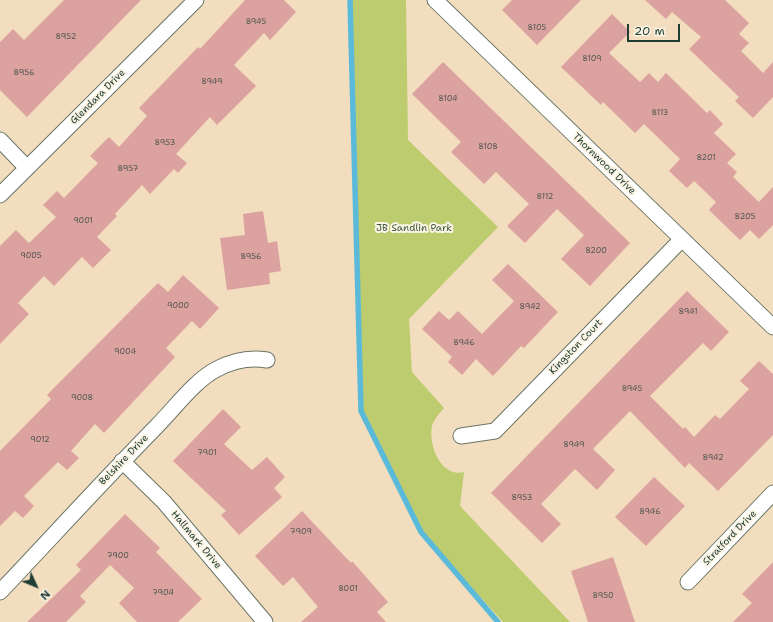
<!DOCTYPE html>
<style>
body{margin:0}
#map{position:relative;width:773px;height:622px;overflow:hidden;background:#f3ddbf;font-family:"Shantell Sans",sans-serif}
canvas{display:block}
.north{position:absolute;left:16px;top:566px;width:40px;height:40px;-webkit-text-stroke:3px #fcf5e5;paint-order:stroke;rotate:134deg;font-size:11px;font-weight:700;line-height:16px;text-align:center;color:#1f3d34}
.north::after{content:'';display:block;margin:auto;width:14px;height:18px;background:#1f3d34;clip-path:polygon(50% 0,100% 100%,50% 72%,0 100%)}
.scale{position:absolute;left:627px;top:24px;width:53px;height:18px;box-sizing:border-box;border:2px solid #1f3d34;border-top:0;padding-left:5px;font-size:12px;line-height:14px;white-space:nowrap;color:#1f3d34;-webkit-text-stroke:3px #fcf5e5;paint-order:stroke}
</style>
<div id="map">
<canvas width="773" height="622"></canvas>
<div class="north">N</div>
<div class="scale">20 m</div>
</div>
<script>
const g = document.querySelector('canvas').getContext('2d');
g.lineJoin = 'round';
function fill(path, color) { g.fillStyle = color; g.fill(path, 'evenodd'); }
function stroke(path, color, width, dash) { g.strokeStyle = color; g.lineWidth = width; g.lineCap = dash ? 'butt' : 'round'; g.setLineDash(dash || []); g.stroke(path); }
function label(font, color, halo, rows, align = 'center') {
  g.font = font + ' "Shantell Sans",sans-serif'; g.lineWidth = 4; g.setLineDash([]); g.textBaseline = 'middle'; g.strokeStyle = halo; g.fillStyle = color; for (const [text, x, y, turn = 0] of rows) {
    g.save(); g.translate(x, y); g.rotate((+turn || 0) * Math.PI / 180); g.textAlign = isNaN(turn) ? turn : align; if (halo) g.strokeText(text, 0, 0); g.fillText(text, 0, 0); g.restore();
  }
}
const green = new Path2D(`
 M350,0H406L408,140L498,227L409,319L412,372L444,408C440,413 434,419 432,426C428,445 441,478 464,472L460,506L570,622H503L421,532L361,411Z`);
const stream = new Path2D(`
 M350,0L361,411L421,532L498,622`);
const building = new Path2D(`
 M64,0H141L27,117L0,90V42L13,29L24,40Z
 M245,0H284L296,12L270,40L264,33L234,65L256,86L217,125L210,117L176,154L187,163L178,173L174,169L150,194L142,185L115,214L117,216L97,237L111,250L93,268L82,257L54,286L44,276L18,303L29,314L0,344V246L16,230L29,243L56,217L43,205L57,191L64,198L98,163L90,156L109,137L119,147L147,116L139,108L198,47L200,49Z
 M512,0H581L537,45L502,10Z
 M645,0H725L749,23L739,34L749,43L741,51L763,73L773,62V97L753,118L735,101L739,97L689,49L701,37L672,12L666,19Z
 M612,14L630,32L609,53L640,82L649,73L658,82L666,73L707,113L710,110L723,124L714,133L736,154L727,163L737,172L733,177L759,202L773,187V225L759,239L750,230L740,240L709,210L716,202L694,181L687,188L669,171L680,159L644,124L635,133L603,102L601,105L561,67Z
 M443,62L630,243L590,286L561,259L584,235L557,209L525,243L507,226L529,204L496,172L484,184L451,152L461,142L412,94Z
 M263,211L268,243L277,241L281,271L269,273L270,284L227,290L220,238L245,235L243,214Z
 M508,264L558,312L524,348L521,346L493,376L476,359L462,375L448,362L452,357L422,329L439,311L449,320L458,311L482,334L514,301L492,280Z
 M183,275L219,308L200,329L192,321L166,348L175,357L104,433L95,424L71,451L79,458L67,470L58,462L24,496L34,506L23,518L15,511L0,526V451L51,399L47,395L158,283L168,292Z
 M687,291L729,332L711,351L703,343L650,396L683,429L685,427L694,437L715,415L720,419L749,389L740,381L759,361L773,374V435L718,491L689,463L685,468L630,411L593,449L615,470L597,490L575,469L541,504L561,524L542,543L491,493Z
 M223,409L241,427L224,444L252,470L267,457L285,477L274,488L282,497L239,535L221,515L226,511L173,461Z
 M654,477L685,506L646,546L615,517Z
 M302,511L351,563L352,561L388,602L377,612L386,622H301L318,607L293,577L283,586L255,556Z
 M125,514L160,548L156,552L202,599L178,622H137L119,603L134,588L110,565L80,596L86,602L66,622H27L81,570L76,565Z
 M613,557L635,622H588L571,571Z
 M773,562V622H733L752,603L742,594Z`);
const street = new Path2D(`
 M435,0L773,327
 M0,140L27,168
 M0,195L196,0
 M461,436L495,431L682,239
 M122,461L164,502L265,622
 M688,582L773,493
 M0,592C52,537 103,481 156,427C174,409 195,380 217,369C234,360 249,357 267,360`);
const numberNames = [
 ["8945",256,22],
 ["8105",537,28],
 ["8952",66,37],
 ["8109",592,59],
 ["8956",24,73],
 ["8949",212,82],
 ["8104",448,99],
 ["8113",660,113],
 ["8953",165,143],
 ["8108",488,147],
 ["8201",706,158],
 ["8957",128,169],
 ["8112",545,197],
 ["8205",745,217],
 ["9001",83,221],
 ["8200",596,251],
 ["9005",31,256],
 ["8956",251,257],
 ["9000",178,306],
 ["8942",530,307],
 ["8941",688,312],
 ["8946",464,343],
 ["9004",125,352],
 ["8945",632,389],
 ["9008",82,398],
 ["9012",40,440],
 ["8949",574,445],
 ["7901",207,453],
 ["8942",713,458],
 ["8953",522,498],
 ["8946",650,512],
 ["7909",301,532],
 ["7900",118,556],
 ["8001",348,589],
 ["7904",163,593],
 ["8950",603,596]
];
const streetNames = [
 ["Glendara Drive",98,97,-45],
 ["Thornwood Drive",604,164,44],
 ["Kingston Court",576,347,-46],
 ["Belshire Drive",124,460,-46],
 ["Stratford Drive",730,538,-46],
 ["Hallmark Drive",196,540,50]
];
const parkNames = [
 ["JB Sandlin Park",414,228]
];
fill(green, '#bdcc6e');
stroke(stream, '#5bbad9', 5.5);
fill(building, '#dca29f');
stroke(street, '#697565', 17);
stroke(street, '#fff', 15);
label('8px', '#4e564f', null, numberNames);
label('10px', '#1f3d34', '#fcf5e5', streetNames);
label('10px', '#3f5a40', '#fcf5e5', parkNames);
</script>
